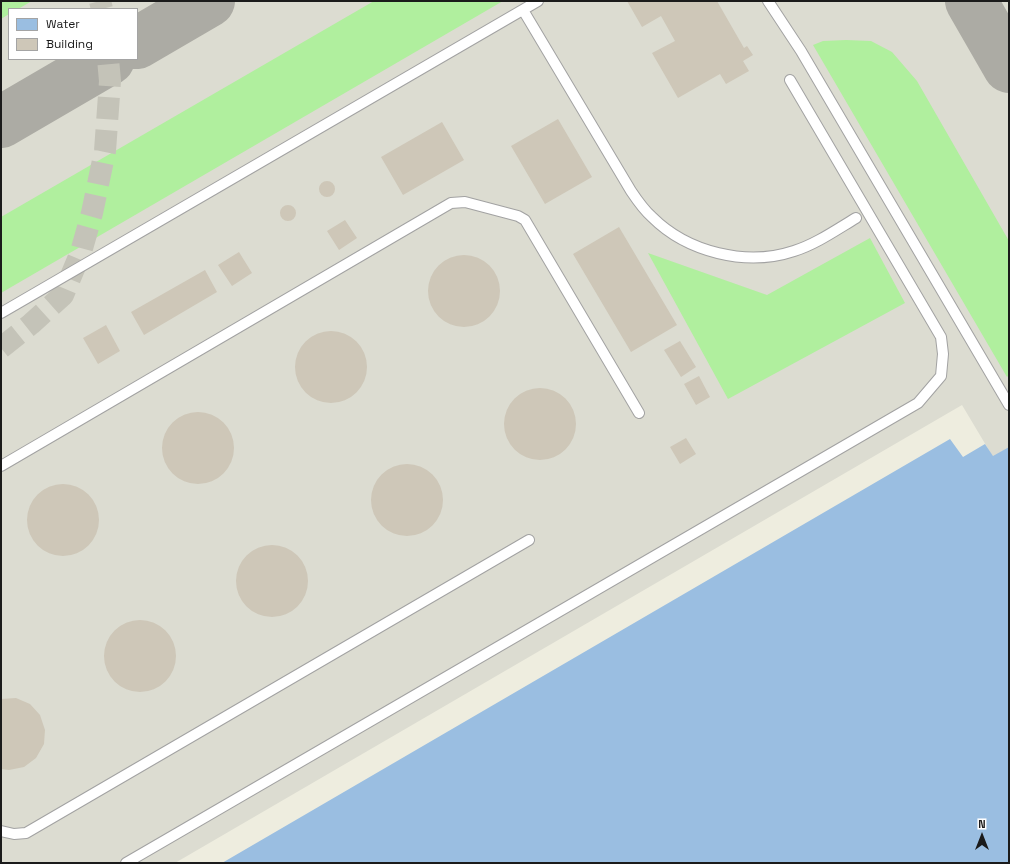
<!DOCTYPE html>
<style>
body{margin:0}
#map{position:relative;width:1010px;height:864px;overflow:hidden;background:#eeeddf;font-family:"Space Grotesk",sans-serif}
canvas{display:block}
.frame{position:absolute;inset:0;border:2px solid #1b1b1b;pointer-events:none}
.legend{position:absolute;left:8px;top:8px;width:130px;height:52px;box-sizing:border-box;background:#fff;border:1px solid #a4a4a4;margin:0;padding:5px 7px;list-style:none;font-size:12px;color:#1b1b1b}
.legend li{display:flex;align-items:center;gap:8px;height:20px}
.legend b{width:20px;border:1px solid #a4a4a4}
.north{position:absolute;left:962px;top:816px;width:40px;height:40px;-webkit-text-stroke:3px #fff;paint-order:stroke;rotate:0deg;font-size:11px;font-weight:700;line-height:16px;text-align:center;color:#1b1b1b}
.north::after{content:'';display:block;margin:auto;width:14px;height:18px;background:#1b1b1b;clip-path:polygon(50% 0,100% 100%,50% 72%,0 100%)}
</style>
<div id="map">
<canvas width="1010" height="864"></canvas>
<div class="frame"></div>
<ul class="legend">
<li><b style="height:11px;background:#9abee1"></b>Water</li>
<li><b style="height:11px;background:#cec7b8"></b>Building</li>
</ul>
<div class="north">N</div>
</div>
<script>
const g = document.querySelector('canvas').getContext('2d');
g.lineJoin = 'round';
function fill(path, color) { g.fillStyle = color; g.fill(path, 'evenodd'); }
function stroke(path, color, width, dash) { g.strokeStyle = color; g.lineWidth = width; g.lineCap = dash ? 'butt' : 'round'; g.setLineDash(dash || []); g.stroke(path); }
const airport = new Path2D(`
 M1,1H1009V447L993,457L962,405L175,863H1ZM9,9H137V59H9Z`);
const grass = new Path2D(`
 M1,1H32L18,9H9V14L1,19Z
 M374,1H503L1,293V217Z
 M846,40L871,41L892,52L917,81L1009,241V375L1007,377L813,45L823,41Z
 M870,238L905,303L728,399L648,253L767,295Z`);
const water = new Path2D(`
 M950,439L963,457L985,444L993,456L1009,447V863H222Z`);
const taxiway = new Path2D(`
 M971,1L1009,67
 M137,43L209,1
 M1,122L109,59`);
const building = new Path2D(`
 M627,1H717L744,48L747,46L753,55L743,61L749,71L726,84L720,74L678,98L652,53L675,41L661,16L642,27Z
 M558,119L592,177L545,204L511,146Z
 M442,122L464,160L403,195L381,157Z
 M319 189a8 8 0 1 1 16 0a8 8 0 1 1-16 0Z
 M280 213a8 8 0 1 1 16 0a8 8 0 1 1-16 0Z
 M345,220L357,238L339,250L327,231Z
 M619,227L677,325L631,352L573,254Z
 M239,252L252,273L232,286L218,265Z
 M428 291a36 36 0 1 1 72 0a36 36 0 1 1-72 0Z
 M205,270L217,292L144,335L131,312Z
 M106,325L120,351L98,364L83,338Z
 M295 367a36 36 0 1 1 72 0a36 36 0 1 1-72 0Z
 M680,341L696,367L681,377L664,350Z
 M699,376L710,397L696,405L684,384Z
 M504 424a36 36 0 1 1 72 0a36 36 0 1 1-72 0Z
 M162 448a36 36 0 1 1 72 0a36 36 0 1 1-72 0Z
 M686,438L696,454L680,464L670,447Z
 M371 500a36 36 0 1 1 72 0a36 36 0 1 1-72 0Z
 M27 520a36 36 0 1 1 72 0a36 36 0 1 1-72 0Z
 M236 581a36 36 0 1 1 72 0a36 36 0 1 1-72 0Z
 M104 656a36 36 0 1 1 72 0a36 36 0 1 1-72 0Z
 M16,698L30,704L40,715L45,730L44,744L36,758L24,767L9,770L1,769V699Z`);
const tertiaryTunnel = new Path2D(`
 M100,1L102,9
 M1,348L31,324L63,295L81,252L92,213L105,151L110,81L108,59`);
const service = new Path2D(`
 M768,1L801,51L1009,405
 M523,10L631,191C637,200 644,210 652,217C687,252 746,267 794,251C816,244 836,230 856,218
 M1,313L538,1
 M1,466L451,203L465,202L518,216L525,220L639,413
 M1,831L14,834L26,833L529,540
 M126,863L918,403L941,376L943,354L941,337L790,80`);
fill(airport, '#dcdcd1');
fill(grass, '#b0ef9e');
fill(water, '#9abee1');
stroke(taxiway, '#acaba4', 52);
fill(building, '#cec7b8');
stroke(tertiaryTunnel, '#c4c3b8', 22, [22, 11]);
stroke(service, '#a2a2a2', 12);
stroke(service, '#fff', 10);
</script>
